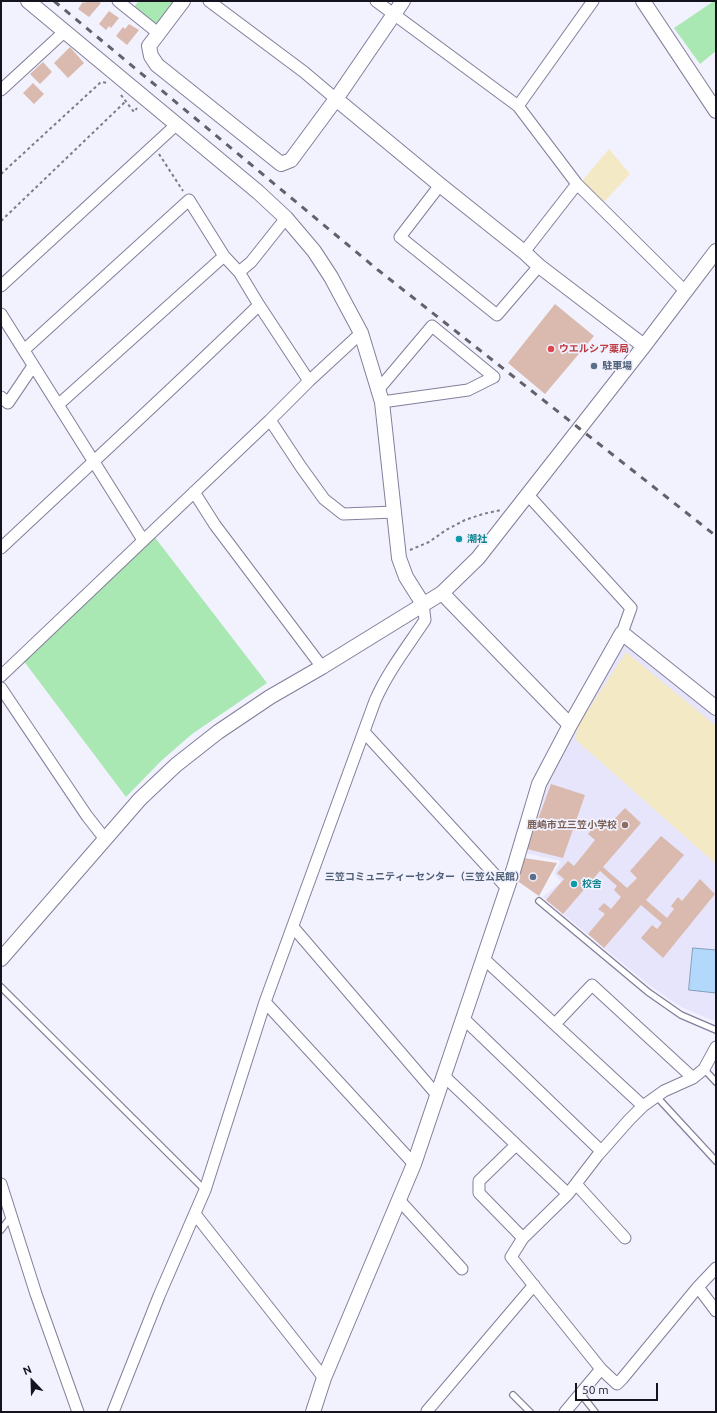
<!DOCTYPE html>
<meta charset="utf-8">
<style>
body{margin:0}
#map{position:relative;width:717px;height:1413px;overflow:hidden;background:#f2f1fe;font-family:Ubuntu,sans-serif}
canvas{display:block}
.frame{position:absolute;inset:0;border:2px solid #15141e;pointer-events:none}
.north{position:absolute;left:12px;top:1361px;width:40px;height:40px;-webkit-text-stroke:3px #f2f1fe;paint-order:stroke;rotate:337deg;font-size:11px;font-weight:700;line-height:16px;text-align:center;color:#15141e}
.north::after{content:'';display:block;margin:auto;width:14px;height:18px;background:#15141e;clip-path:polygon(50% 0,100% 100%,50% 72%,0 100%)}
.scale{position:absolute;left:575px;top:1383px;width:83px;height:18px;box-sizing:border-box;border:2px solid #15141e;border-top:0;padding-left:5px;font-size:12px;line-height:14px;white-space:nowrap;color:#15141e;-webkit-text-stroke:3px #f2f1fe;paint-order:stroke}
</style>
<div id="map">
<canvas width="717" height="1413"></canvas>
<div class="frame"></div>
<div class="north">N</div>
<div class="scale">50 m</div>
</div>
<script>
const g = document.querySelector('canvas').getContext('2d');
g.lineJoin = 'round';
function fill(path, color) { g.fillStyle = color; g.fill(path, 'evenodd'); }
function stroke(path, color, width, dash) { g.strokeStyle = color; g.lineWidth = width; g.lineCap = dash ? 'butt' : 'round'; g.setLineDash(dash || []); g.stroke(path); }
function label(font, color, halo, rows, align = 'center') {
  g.font = font + ' Ubuntu,"Noto Sans JP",sans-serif'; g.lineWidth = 3.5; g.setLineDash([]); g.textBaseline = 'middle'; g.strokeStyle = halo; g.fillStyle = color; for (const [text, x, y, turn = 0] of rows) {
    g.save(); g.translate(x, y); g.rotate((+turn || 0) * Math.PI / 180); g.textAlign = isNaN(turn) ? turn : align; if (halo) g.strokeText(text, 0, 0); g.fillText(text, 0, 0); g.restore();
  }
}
const built = new Path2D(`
 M625,644L716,717V1014L714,1021L681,1007L649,985L546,900L543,897L561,882L554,873L561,861L525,853L541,801L570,725Z`);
const green = new Path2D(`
 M139,1H182L158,32L131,10Z
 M714,1L716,3V51L700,64L674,28Z
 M153,535L267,683L192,734L161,761L126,797L23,660Z`);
const sand = new Path2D(`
 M609,149L630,174L603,203L582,181Z
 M626,652L716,726V864L576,740L577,727Z`);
const water = new Path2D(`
 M693,948L716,950V993L689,990Z`);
const building = new Path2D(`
 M86,1H98L101,3L89,17L78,9L83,2L85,3Z
 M109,11L119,18L111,28L109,26L106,30L99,24Z
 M129,24L139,30L127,45L116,36L123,27L125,29Z
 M70,47L84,63L68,78L54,63Z
 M43,62L52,72L40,84L30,74Z
 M33,83L44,94L34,104L23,93Z
 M555,304L594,336L545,394L508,363Z
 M551,784L585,795L563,858L527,849Z
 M625,808L641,823L603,867L627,888L637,878L630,871L661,836L684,855L646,900L667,918L674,909L671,906L678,897L682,901L700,879L715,894L663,958L641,938L652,925L657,929L662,923L641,905L604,948L588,934L605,914L598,909L604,903L611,909L621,897L614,890L617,886L600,871L563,914L546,900L564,879L557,873L568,861L574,866L595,840L588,834L597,823L605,829Z
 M524,858L557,863L539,896L516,880Z`);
const path = new Path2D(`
 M121,95L134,112L137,108
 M159,154L183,191
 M1,174L101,82L107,83
 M1,221L126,101
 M410,550L429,542L446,530L465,520L483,514L501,510`);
const service = new Path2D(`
 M539,901L648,992L681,1015L716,1030
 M1,987L205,1190
 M704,1069L716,1082
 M657,1097L716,1161
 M1,1230L12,1215
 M581,1394L595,1412
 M513,1395L530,1412`);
const minor = new Path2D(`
 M118,1L158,33
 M209,1L304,72L336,99
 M376,1L518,106L577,184L685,291
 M1,90L64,32
 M518,106L593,1
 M440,185L400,237L497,315L539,266
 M286,218L251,262L239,272L259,305L309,381
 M524,252L577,184
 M1,286L177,124
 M1,314L143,540
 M24,350L189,200L224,256L239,272
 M378,390L432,326L494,377L468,390L382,402
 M1,397L8,403L33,366
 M58,405L224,256
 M270,420L301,467L324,499L343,514L395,512
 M194,492L215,525L322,667
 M528,495L631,608L622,633
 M1,548C87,467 174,388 259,305
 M1,676L270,420L309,381L361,333
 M1,688L87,816L105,839
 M364,732L507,888
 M293,927L437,1095
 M483,958L643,1106
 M265,1002L414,1164
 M463,1018L601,1151
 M555,1024L592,985L693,1078
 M716,1047L704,1069L693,1078L664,1091L643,1106L629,1120L598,1155L568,1194L523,1238L511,1257L601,1369L617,1384L622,1379L698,1287L716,1268
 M444,1076L568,1194
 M516,1145L479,1181V1193L523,1238
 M1,1184L36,1294L78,1412
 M576,1184L625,1238
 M399,1200L462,1269
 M195,1214L324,1378
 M698,1287L716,1311
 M427,1411L534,1285
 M113,1412L159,1296L205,1190L265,1002L375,701C388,671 408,646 425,620L423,604
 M565,1412L601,1369`);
const tertiary = new Path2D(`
 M28,1L258,192L286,218L314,251L331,277L361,333L382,402L399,558L406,577L423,604
 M183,1L149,46L151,56L157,65L281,164L291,160L336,99L403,1
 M643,1L716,111
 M336,99L440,185L524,252L539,266L644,346
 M442,593L570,725
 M1,959L140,799L176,765L218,732L270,697L322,667L442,593L478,558L644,346L716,251
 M313,1412L324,1378L414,1164L514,868L539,784L570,725L622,633L716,708`);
const rail = new Path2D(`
 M54,1L378,270L716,536`);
const markers = [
 [551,349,4,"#e0444e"],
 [594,366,4,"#5c6f8a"],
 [459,539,4,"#0f9aa8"],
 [625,825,4,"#8d6e63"],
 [533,877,4,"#5c6f8a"],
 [574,884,4,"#0f9aa8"]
];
const healthNames = [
 ["ウエルシア薬局",559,349]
];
const serviceNames = [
 ["駐車場",602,366],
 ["三笠コミュニティーセンター（三笠公民館）",525,877,"right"]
];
const cultureNames = [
 ["潮社",467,539],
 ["校舎",582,884]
];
const educationNames = [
 ["鹿嶋市立三笠小学校",617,825]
];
fill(built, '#e7e5fb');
fill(green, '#aae8b3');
fill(sand, '#f3e9c4');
fill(water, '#b2d9fb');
stroke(water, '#839eb9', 1);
fill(building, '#dabaae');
stroke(service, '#827f9a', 8);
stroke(minor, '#827f9a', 13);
stroke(tertiary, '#827f9a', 16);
stroke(path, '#7c7b86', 2, [3, 3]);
stroke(service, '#fff', 5.5);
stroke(minor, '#fff', 11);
stroke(tertiary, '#fff', 14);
stroke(rail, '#61606b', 3, [7, 7]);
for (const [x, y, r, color] of markers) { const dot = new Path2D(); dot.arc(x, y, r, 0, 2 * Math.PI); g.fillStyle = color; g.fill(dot); stroke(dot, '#f2f1fe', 1.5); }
label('bold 10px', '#be3a42', '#f2f1fe', healthNames, 'left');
label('bold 10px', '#4e5e75', '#f2f1fe', serviceNames, 'left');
label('bold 10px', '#0d838f', '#f2f1fe', cultureNames, 'left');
label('bold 10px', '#785e54', '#f2f1fe', educationNames, 'right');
</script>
